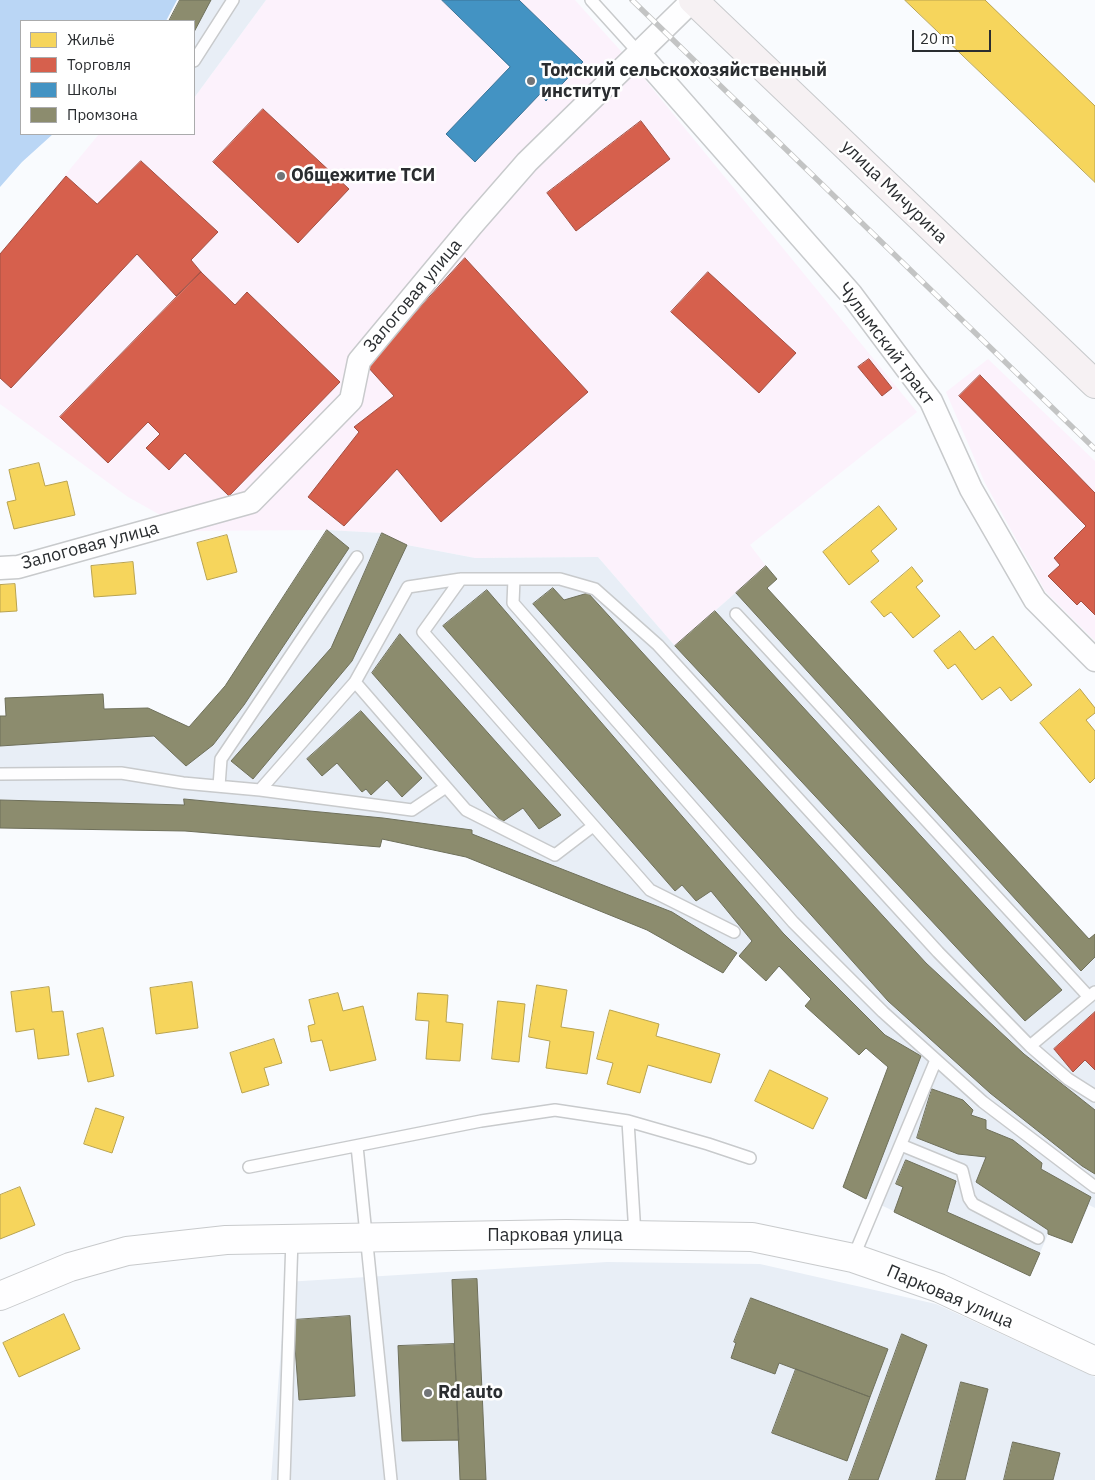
<!DOCTYPE html>
<meta charset="utf-8">
<style>
body{margin:0}
#map{position:relative;width:1095px;height:1480px;overflow:hidden;background:#f9fbfe;font-family:"IBM Plex Sans",sans-serif}
canvas{display:block}
.legend{position:absolute;left:20px;top:20px;width:175px;height:115px;box-sizing:border-box;background:#fff;border:1px solid #aaabac;margin:0;padding:6px 9px;list-style:none;font-size:15px;color:#2a2d30}
.legend li{display:flex;align-items:center;gap:10px;height:25px}
.legend b{width:25px;border:1px solid #aaabac}
.scale{position:absolute;left:912px;top:30px;width:79px;height:22px;box-sizing:border-box;border:2px solid #2a2d30;border-top:0;padding-left:6px;font-size:15px;line-height:18px;white-space:nowrap;color:#2a2d30;-webkit-text-stroke:4px #fff;paint-order:stroke}
</style>
<div id="map">
<canvas width="1095" height="1480"></canvas>
<ul class="legend">
<li><b style="height:14px;background:#f6d55c"></b>Жильё</li>
<li><b style="height:14px;background:#d6604d"></b>Торговля</li>
<li><b style="height:14px;background:#4393c3"></b>Школы</li>
<li><b style="height:14px;background:#8c8c6e"></b>Промзона</li>
</ul>
<div class="scale">20 m</div>
</div>
<script>
const g = document.querySelector('canvas').getContext('2d');
g.lineJoin = 'round';
function fill(path, color) { g.fillStyle = color; g.fill(path, 'evenodd'); }
function stroke(path, color, width, dash) { g.strokeStyle = color; g.lineWidth = width; g.lineCap = dash ? 'butt' : 'round'; g.setLineDash(dash || []); g.stroke(path); }
function label(font, color, halo, rows, align = 'center') {
  g.font = font + ' "IBM Plex Sans",sans-serif'; g.lineWidth = 5; g.setLineDash([]); g.textBaseline = 'middle'; g.strokeStyle = halo; g.fillStyle = color; for (const [text, x, y, turn = 0] of rows) {
    g.save(); g.translate(x, y); g.rotate((+turn || 0) * Math.PI / 180); g.textAlign = isNaN(turn) ? turn : align; if (halo) g.strokeText(text, 0, 0); g.fillText(text, 0, 0); g.restore();
  }
}
const commercial = new Path2D(`
 M266,0H575L629,60L917,412L750,545L766,566L675,646L598,557L475,558L407,545L382,533L327,530L189,531L128,497L0,404V254L99,134H194V98Z
 M988,359L1095,461V641L1045,591L985,483L946,392Z`);
const built = new Path2D(`
 M180,0H266L194,98V21H169Z
 M327,530L382,533L407,545L475,558L598,557L675,646L766,566L767,588L1089,938L1095,934V1208L1089,1205L1072,1243L1048,1234L1030,1276L843,1187L888,1067L866,1048L859,1055L811,999L779,967L766,981L737,953L723,973L647,930L466,857L382,839L380,847L185,831L0,828V716H6L5,698L103,694L104,709L148,708L190,727L225,686Z
 M607,1262L760,1264L936,1304L1095,1377V1480H271L286,1282Z`);
const forest = new Path2D(`
 M0,0H177L166,21H21V134H53L22,162L0,187Z`);
const homes = new Path2D(`
 M905,0H985L1018,32L1095,106V182Z
 M39,463L45,486L67,481L75,515L14,529L7,502L16,500L9,470Z
 M879,506L897,529L871,551L879,561L849,585L823,552Z
 M227,535L237,572L207,580L197,543Z
 M133,562L136,594L94,597L91,566Z
 M912,567L923,581L916,587L940,616L913,638L891,612L884,617L871,602Z
 M15,584L17,611L0,612V585Z
 M960,631L975,650L993,636L1032,685L1011,701L1000,687L982,700L955,664L948,669L934,651Z
 M1080,689L1095,708V713L1086,720L1095,731V778L1090,783L1040,723Z
 M192,982L198,1028L156,1034L150,988Z
 M537,985L567,990L561,1027L594,1032L587,1074L546,1068L550,1041L529,1037Z
 M49,987L52,1012L63,1011L69,1055L38,1059L34,1029L16,1032L11,992Z
 M338,993L343,1011L363,1006L376,1060L330,1071L322,1040L311,1042L308,1026L315,1024L309,1000Z
 M418,993L448,995L446,1022L463,1024L460,1061L426,1059L429,1021L416,1020Z
 M498,1001L525,1004L519,1062L492,1059Z
 M610,1010L659,1024L656,1036L720,1054L711,1083L648,1065L640,1093L607,1084L613,1063L597,1059Z
 M103,1028L114,1076L88,1082L77,1034Z
 M274,1039L282,1063L264,1068L269,1085L242,1093L230,1053Z
 M770,1070L828,1098L813,1129L755,1101Z
 M96,1108L124,1117L112,1153L84,1144Z
 M20,1187L35,1225L0,1239V1195Z
 M64,1314L80,1349L19,1377L3,1343Z`);
const shops = new Path2D(`
 M263,109L349,189L298,243L213,162Z
 M641,121L670,159L576,231L547,193Z
 M141,161L218,232L191,260L201,272L176,296L137,254L11,388L0,378V254L66,176L97,204Z
 M465,258L588,392L441,522L397,469L344,526L308,497L359,432L354,427L394,396L367,366Z
 M201,272L235,305L247,292L340,382L229,496L185,453L169,470L146,448L160,434L148,422L108,463L60,417Z
 M708,272L796,353L759,393L671,312Z
 M869,359L892,388L882,396L858,367Z
 M980,375L1095,493V615L1081,601L1077,605L1048,576L1060,565L1054,558L1086,526L959,396Z
 M1095,1012V1070L1085,1060L1073,1072L1054,1049Z`);
const schools = new Path2D(`
 M442,0H519L583,62L546,101L540,94L475,162L446,134L510,67Z`);
const industry = new Path2D(`
 M180,0H211L194,32V21H169Z
 M327,530L349,548L244,705L213,745L186,766L154,736L0,746V716H6L5,698L103,694L104,709L148,708L189,727L225,686Z
 M382,533L407,545L352,661L253,779L231,761L331,648Z
 M766,566L777,579L767,588L1089,939L1095,934V957L1081,971L736,593Z
 M553,588L564,600L588,593L926,963L1024,1054L1095,1110V1174L1082,1166L990,1093L888,1001L533,604Z
 M487,590L783,933L885,1035L921,1056L866,1199L843,1187L888,1067L866,1048L859,1055L805,1006L811,999L779,966L766,981L739,956L752,941L711,891L696,901L682,885L675,891L443,626Z
 M715,611L1062,990L1025,1021L675,646Z
 M400,634L561,815L539,829L523,808L502,822L372,673Z
 M361,711L422,778L402,797L387,780L371,795L366,789L362,792L337,763L322,776L307,759Z
 M184,799L383,818L472,830V834L672,912L737,953L723,973L647,930L466,857L382,839L380,847L185,831L0,828V800L184,805Z
 M932,1089L963,1100L973,1110L971,1115L986,1120V1129L1013,1140L1042,1163L1041,1169L1091,1197L1072,1243L1048,1234V1230L976,1182L986,1157L958,1154L917,1138Z
 M906,1160L956,1181L947,1212L1040,1253L1030,1276L894,1212L903,1187L896,1184Z
 M477,1279L486,1480H460L452,1280Z
 M751,1298L888,1349L870,1397L779,1363L775,1374L731,1358L736,1343L734,1342Z
 M350,1316L355,1396L299,1400L293,1320Z
 M902,1334L927,1345L878,1480H849Z
 M454,1344L459,1440L402,1441L398,1346Z
 M796,1369L870,1397L847,1461L772,1433Z
 M961,1382L988,1389L965,1480H936Z
 M1013,1442L1060,1453L1053,1480H1004Z`);
const service = new Path2D(`
 M591,0L639,53
 M194,61L233,0
 M461,579L423,632L650,890L734,932
 M514,579L513,603L793,922L883,1012L983,1102L1095,1187
 M736,614L1089,997
 M355,682L466,810L555,855L593,826
 M0,774L121,773L183,783L260,790L355,682L408,587L461,579H560L595,589L658,645L938,952L1030,1046
 M219,786L221,759L357,557
 M260,790L412,810L446,787
 M1095,992L1030,1046L1068,1079L1095,1096
 M628,1121L635,1235
 M901,1145L962,1170L969,1198L973,1204L1038,1238
 M357,1146L391,1480
 M249,1167L481,1121L555,1110L628,1121L708,1144L750,1158
 M853,1258L936,1060
 M284,1480L292,1239`);
const minor = new Path2D(`
 M639,53L851,294L931,401L971,489L1035,600L1095,660
 M0,568L18,567L251,502L351,400L359,361L472,225L527,162L693,0`);
const tertiary = new Path2D(`
 M0,1296L70,1267L127,1251L226,1240L566,1234L752,1237L853,1258L939,1288L1095,1361`);
const secondary = new Path2D(`
 M693,0L1095,384`);
const rail = new Path2D(`
 M632,0L1095,449`);
const markers = [
 [531,81,5,"#727578"],
 [281,176,5,"#727578"],
 [428,1393,5,"#727578"]
];
const poiNames = [
 ["Томский сельскохозяйственный",541,71],
 ["институт",541,92],
 ["Общежитие ТСИ",291,176],
 ["Rd auto",438,1393]
];
const streetNames = [
 ["улица Мичурина",894,192,44],
 ["Залоговая улица",413,296,-50],
 ["Чулымский тракт",886,344,53],
 ["Залоговая улица",90,546,-15],
 ["Парковая улица",555,1236],
 ["Парковая улица",950,1297,23]
];
fill(commercial, '#fcf2fc');
fill(built, '#e8eef6');
fill(forest, '#bad6f5');
fill(homes, '#f6d55c');
stroke(homes, '#b9a34f', 1);
fill(shops, '#d6604d');
stroke(shops, '#a25144', 1);
fill(schools, '#4393c3');
stroke(schools, '#3c7497', 1);
fill(industry, '#8c8c6e');
stroke(industry, '#6f705b', 1);
stroke(service, '#c8cacc', 14);
stroke(minor, '#c8cacc', 25);
stroke(tertiary, '#c8cacc', 30);
stroke(secondary, '#c8cacc', 30);
stroke(service, '#fefeff', 11);
stroke(minor, '#fefeff', 22);
stroke(tertiary, '#fefeff', 28);
stroke(secondary, '#f6f1f3', 28);
stroke(rail, '#c3c4c4', 5.5);
stroke(rail, '#fff', 4, [11]);
for (const [x, y, r, color] of markers) { const dot = new Path2D(); dot.arc(x, y, r, 0, 2 * Math.PI); g.fillStyle = color; g.fill(dot); stroke(dot, '#fff', 2); }
label('bold 18px', '#2a2d30', '#fff', poiNames, 'left');
label('18px', '#2a2d30', '#fff', streetNames);
</script>
